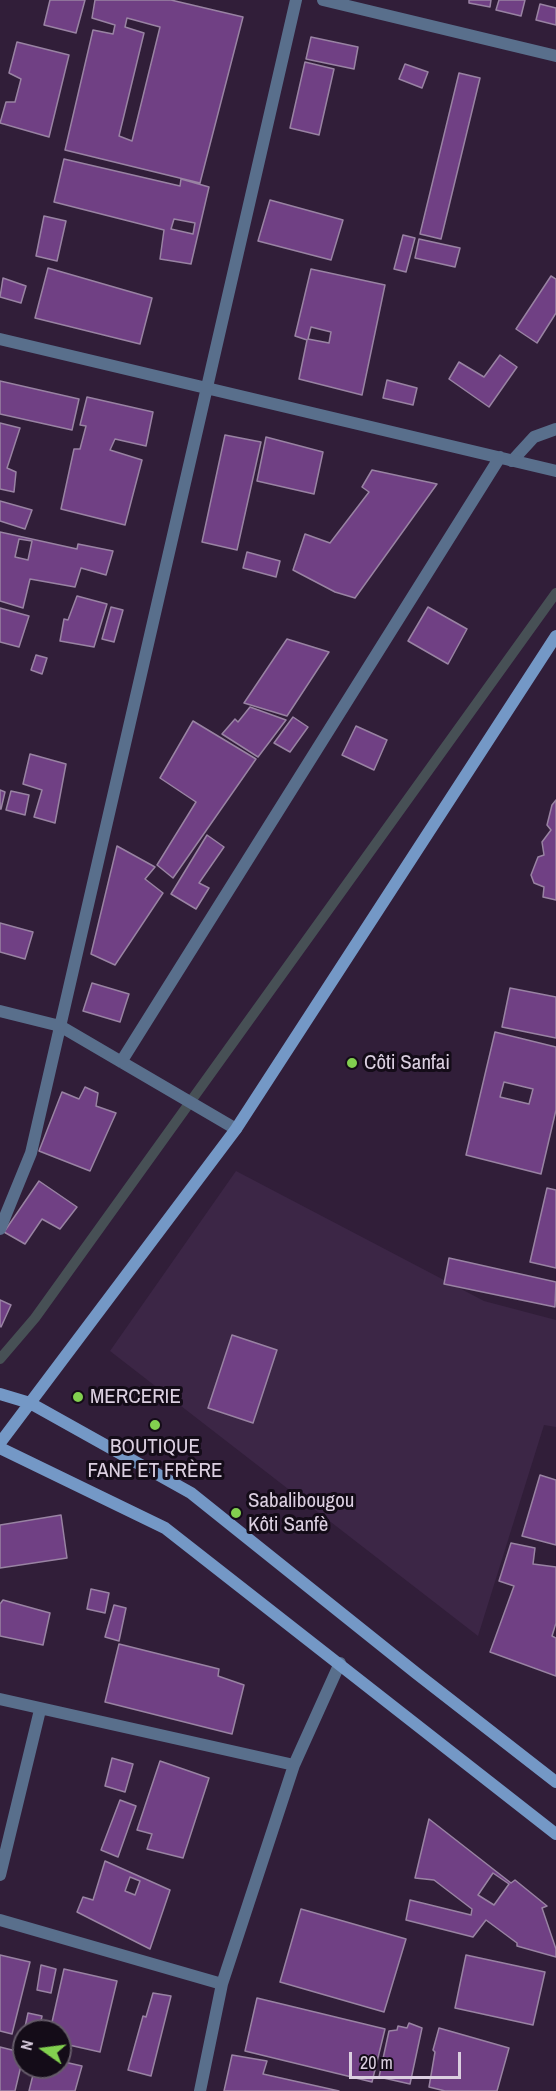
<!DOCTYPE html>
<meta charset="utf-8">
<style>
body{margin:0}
#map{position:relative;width:556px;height:2091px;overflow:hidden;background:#311e39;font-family:"Archivo Narrow",sans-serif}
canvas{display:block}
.north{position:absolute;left:12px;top:2019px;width:60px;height:60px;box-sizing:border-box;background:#140c18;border:2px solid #645a68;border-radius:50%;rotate:284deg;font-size:16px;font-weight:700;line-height:24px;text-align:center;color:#dbcfe0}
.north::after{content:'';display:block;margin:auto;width:21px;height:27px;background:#82d04f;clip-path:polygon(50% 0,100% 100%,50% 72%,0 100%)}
.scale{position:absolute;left:349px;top:2052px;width:112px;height:27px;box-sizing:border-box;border:3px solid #dbcfe0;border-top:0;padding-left:8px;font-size:18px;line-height:21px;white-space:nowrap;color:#dbcfe0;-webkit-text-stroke:4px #140c18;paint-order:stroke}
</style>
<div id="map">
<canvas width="556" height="2091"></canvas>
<div class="north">N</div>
<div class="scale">20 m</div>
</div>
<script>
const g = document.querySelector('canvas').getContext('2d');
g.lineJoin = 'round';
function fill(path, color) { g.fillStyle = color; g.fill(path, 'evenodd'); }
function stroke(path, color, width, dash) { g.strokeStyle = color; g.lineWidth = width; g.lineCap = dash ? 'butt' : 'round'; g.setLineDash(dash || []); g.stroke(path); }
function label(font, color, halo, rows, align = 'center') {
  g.font = font + ' "Archivo Narrow",sans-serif'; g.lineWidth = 6; g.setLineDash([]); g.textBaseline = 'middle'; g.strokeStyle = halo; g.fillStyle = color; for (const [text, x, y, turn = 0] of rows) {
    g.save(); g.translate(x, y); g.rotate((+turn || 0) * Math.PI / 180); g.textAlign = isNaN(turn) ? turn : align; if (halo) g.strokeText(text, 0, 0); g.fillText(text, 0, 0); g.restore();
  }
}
const built = new Path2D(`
 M236,1171L484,1301L556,1320V1427L544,1425L478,1636L110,1351Z`);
const stream = new Path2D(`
 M0,1359L35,1318L556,593`);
const building = new Path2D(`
 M50,0H85L76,33L44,25Z
 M95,0H171L243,17L200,183L65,150L93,30L113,34L115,25L92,18ZM127,18L160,27L132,141L119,136L144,33L125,27Z
 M469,0H491L490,7L469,3Z
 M499,0H525L521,16L496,10Z
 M540,4L556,8V25L536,20Z
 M311,37L358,47L354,69L306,59Z
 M17,42L69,55L49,137L0,123L6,102H15L21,79L9,73Z
 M305,62L334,69L319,135L290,128Z
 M405,64L428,72L422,88L399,79Z
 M459,73L480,78L441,239L420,234Z
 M64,159L180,186L181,179L209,187L191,264L160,259L164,230L54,202ZM174,219L195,223L193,234L171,229Z
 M270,200L343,220L331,260L258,241Z
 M44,216L66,221L57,261L36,256Z
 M403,235L415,238L406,272L394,269Z
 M419,239L460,248L455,267L415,258Z
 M48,268L152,298L140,344L35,318Z
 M311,269L385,285L362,395L299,379L307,340L295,336ZM311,327L331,332L329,343L308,339Z
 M551,276L556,279V313L537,343L516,329Z
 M3,278L26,286L21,303L0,297Z
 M500,355L517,367L489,407L449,379L459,362L484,377Z
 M387,380L417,388L413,405L383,398Z
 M0,381L79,399L72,430L0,414Z
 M87,397L153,412L146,446L115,439L110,450L142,460L125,525L61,509L74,449H80L86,426L80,425Z
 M0,423L20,428L7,468L16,472L14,492L0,489Z
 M225,435L261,442L237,550L202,542Z
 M266,437L323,452L314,494L257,481Z
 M372,470L437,484L355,598L335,592L293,570L305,534L330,543L369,492L362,487Z
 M0,501L32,510L25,529L0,521Z
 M0,532L77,549L78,544L113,551L106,575L81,568L75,587L30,579L23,608L0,601ZM19,539L32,541L28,560L15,557Z
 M247,552L280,561L276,577L243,568Z
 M77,596L107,604L94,647L60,641L64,619L68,620Z
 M111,607L123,610L114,642L102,639Z
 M428,607L467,629L448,664L408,641Z
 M0,608L29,616L19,647L0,642Z
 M287,639L329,652L287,716L244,703Z
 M36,655L47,658L42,674L31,670Z
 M250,707L286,720L258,757L222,734L235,719L238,722Z
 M293,717L308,727L290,752L274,743Z
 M193,721L256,759L173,878L157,865L196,802L160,778Z
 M356,726L387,740L374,770L342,755Z
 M30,754L66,764L55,823L34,817L42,790L23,784Z
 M0,790L5,792L1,809H0Z
 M11,791L29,795L25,815L6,810Z
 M556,800V900L543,897L544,887L534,883L531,875L538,857L544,855L542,842L551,830L547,825L552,805Z
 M207,835L224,847L199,883L209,888L196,909L171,894Z
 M117,846L155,867L145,879L163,893L115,965L91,954Z
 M0,923L33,932L25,959L0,952Z
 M92,983L129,994L120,1022L83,1011Z
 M510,988L556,997V1038L502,1027Z
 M495,1032L556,1047V1110L541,1174L466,1155ZM504,1082L533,1089L529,1104L500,1097Z
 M85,1087L98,1093L96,1106L116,1113L90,1171L39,1151L62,1092L79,1099Z
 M39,1181L77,1207L60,1229L42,1219L25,1244L4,1232Z
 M547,1188L556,1190V1268L530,1262Z
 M449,1258L556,1282L555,1307L444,1284Z
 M0,1300L11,1305L1,1327L0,1326Z
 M232,1335L277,1350L253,1423L208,1408Z
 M540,1475L556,1480V1545L522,1536Z
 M61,1515L67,1558L0,1568V1525Z
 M511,1543L535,1548L533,1564L556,1567V1623L552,1636L556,1638V1676L490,1652L514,1586L499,1581Z
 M91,1589L109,1593L105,1613L87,1609Z
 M3,1600L50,1613L43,1645L0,1636V1604Z
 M114,1605L126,1608L119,1641L105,1637Z
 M119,1644L219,1669L218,1676L244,1685L232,1734L105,1702Z
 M112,1758L133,1764L125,1792L105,1786Z
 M160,1761L209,1778L183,1858L147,1849L152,1834L137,1830Z
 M120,1800L136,1806L118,1857L101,1850Z
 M429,1819L511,1883L515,1880L547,1906L542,1908L556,1949V1957L517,1946V1943L486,1920L473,1937L406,1920L410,1900L471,1915L472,1909L434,1880L415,1878ZM493,1873L509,1884L494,1905L478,1895Z
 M105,1861L170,1890L150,1949L77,1912L83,1897L93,1900ZM130,1877L140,1881L135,1895L125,1891Z
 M301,1909L406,1939L384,2012L280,1982Z
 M0,1955L30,1962L12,2034L0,2031Z
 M466,1955L545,1972L533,2025L455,2008Z
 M41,1965L56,1969L51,1993L37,1990Z
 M64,1969L117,1981L100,2052L60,2043V2031H50Z
 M153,1993L171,1996L151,2076L128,2070L143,2016L146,2017Z
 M257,1998L385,2029L372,2082L245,2051Z
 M28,2013L42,2016L39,2031H24V2046H21Z
 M409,2023L422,2028L410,2084L379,2077L389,2031L397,2030L398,2026L407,2028Z
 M439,2028L509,2048L497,2091H445L429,2087L435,2052L433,2050Z
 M0,2047L24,2053L15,2091H0Z
 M232,2055L267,2061L263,2074L339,2091H224Z
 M60,2061L82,2066L75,2091H29L35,2067H60Z`);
const service = new Path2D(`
 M512,461L534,437L556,429`);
const minor = new Path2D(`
 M323,0L556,56
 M0,339L556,471
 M0,1011L60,1026L236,1129
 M121,1062L500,457
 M0,1229L31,1153L296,0
 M0,1699L294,1765
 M0,1875L40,1710
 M0,1920L222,1984
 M200,2091L222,1984L294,1765L340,1663`);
const secondary = new Path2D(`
 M0,1394L30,1403L191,1493L416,1673L556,1782
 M0,1443L236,1129L556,636
 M0,1448L165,1528L556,1834`);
const markers = [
 [352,1063,6,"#82d04f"],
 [78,1397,6,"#82d04f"],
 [155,1425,6,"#82d04f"],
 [236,1513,6,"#82d04f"]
];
const poiNames = [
 ["Côti Sanfai",364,1063],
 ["MERCERIE",90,1397],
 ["BOUTIQUE",155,1447,"center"],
 ["FANE ET FRÈRE",155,1471,"center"],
 ["Sabalibougou",248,1501],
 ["Kôti Sanfè",248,1525]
];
fill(built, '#3c2646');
stroke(stream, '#475055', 10);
fill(building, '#704084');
stroke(building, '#9983a3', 1.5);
stroke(service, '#596f8c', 12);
stroke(minor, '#596f8c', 12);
stroke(secondary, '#7498c6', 12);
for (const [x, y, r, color] of markers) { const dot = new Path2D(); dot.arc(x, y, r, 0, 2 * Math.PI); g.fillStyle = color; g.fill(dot); stroke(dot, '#140c18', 2); }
label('21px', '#dbcfe0', '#140c18', poiNames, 'left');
</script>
